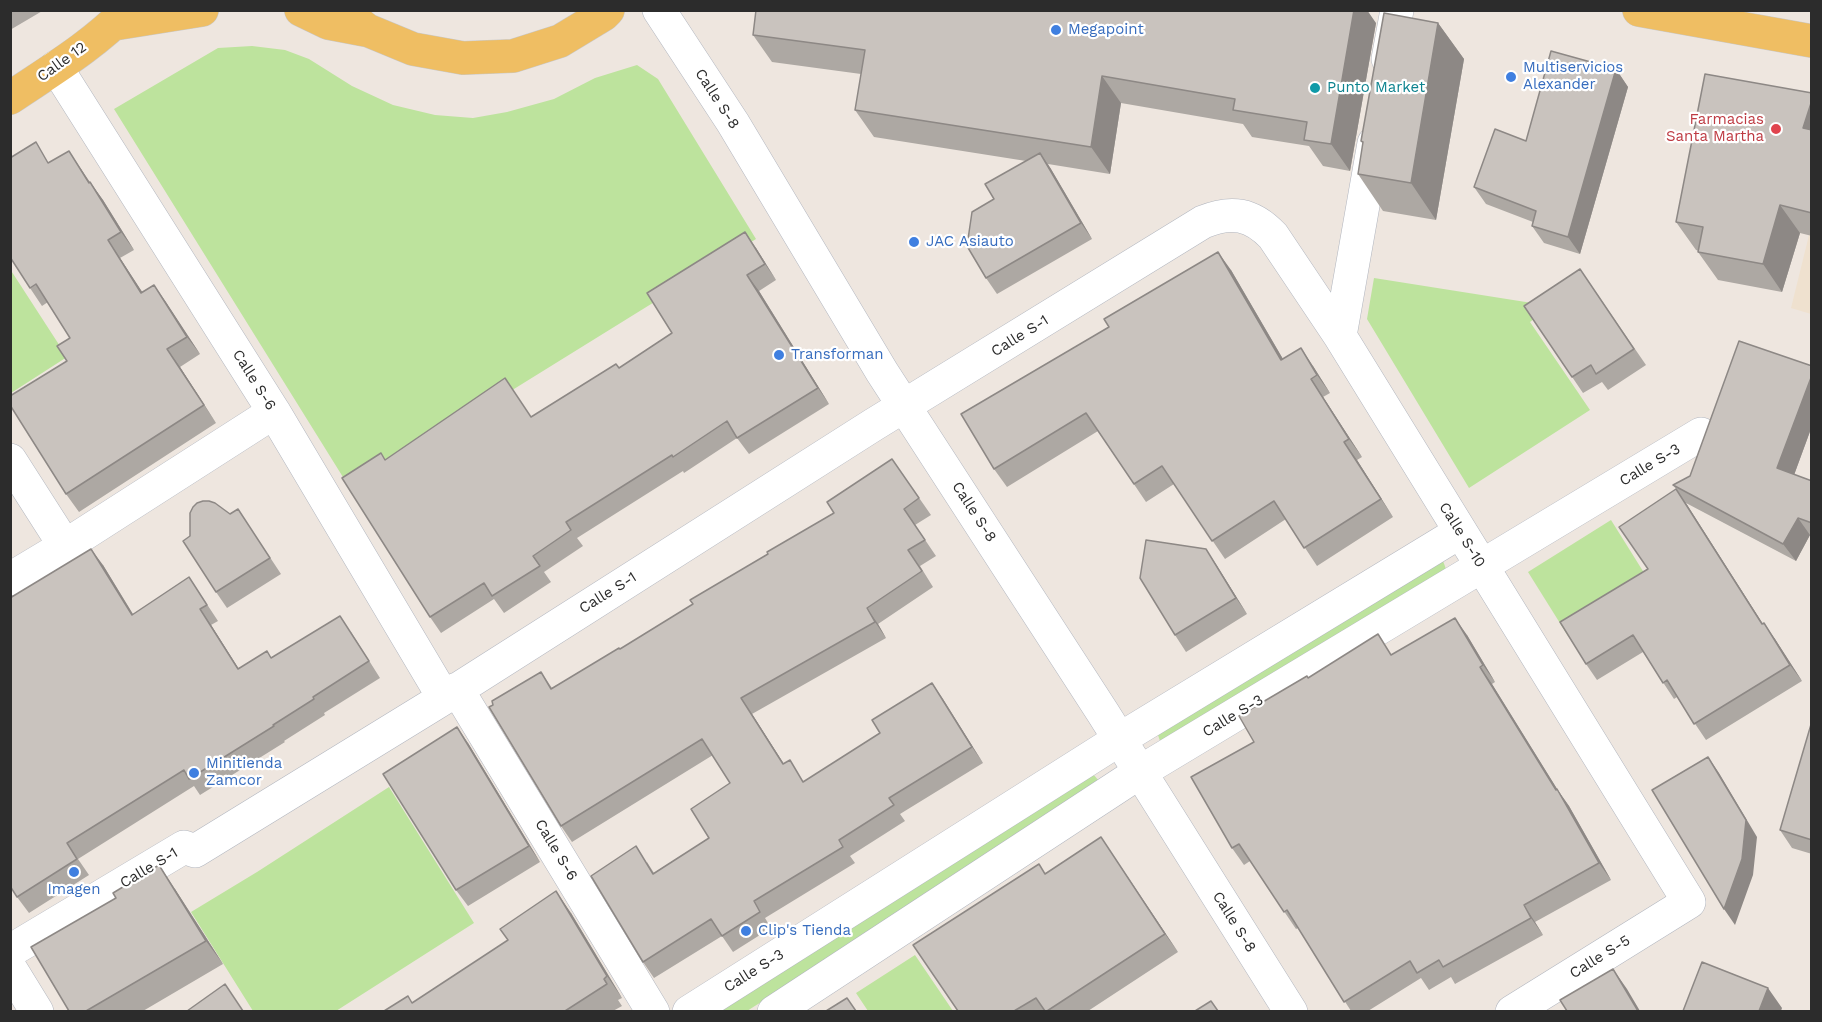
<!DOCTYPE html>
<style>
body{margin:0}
#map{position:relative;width:1822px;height:1022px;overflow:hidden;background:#eee6df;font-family:"Work Sans",sans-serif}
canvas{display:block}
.frame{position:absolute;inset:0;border:12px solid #2c2c2c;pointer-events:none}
</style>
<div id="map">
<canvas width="1822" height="1022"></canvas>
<div class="frame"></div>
</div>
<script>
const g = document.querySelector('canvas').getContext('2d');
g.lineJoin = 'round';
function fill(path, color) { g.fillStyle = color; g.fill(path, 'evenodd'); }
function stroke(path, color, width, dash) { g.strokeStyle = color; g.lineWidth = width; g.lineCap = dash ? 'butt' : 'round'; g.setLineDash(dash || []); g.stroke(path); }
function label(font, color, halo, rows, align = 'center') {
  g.font = font + ' "Work Sans",sans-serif'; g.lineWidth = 4.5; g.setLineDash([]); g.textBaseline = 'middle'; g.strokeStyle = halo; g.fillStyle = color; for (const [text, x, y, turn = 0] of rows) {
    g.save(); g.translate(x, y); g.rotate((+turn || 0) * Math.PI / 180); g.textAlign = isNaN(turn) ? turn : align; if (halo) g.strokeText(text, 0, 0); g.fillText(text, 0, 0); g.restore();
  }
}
const education = new Path2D(`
 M1811,227V314L1791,308Z`);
const green = new Path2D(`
 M252,46L285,50L309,59L352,86L393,105L435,115L473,118L507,112L554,99L595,78L637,65L658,79L756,239L351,490L114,109L218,48Z
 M10,269L67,357L11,393H10Z
 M1374,278L1551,306L1530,322L1590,410L1469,488L1367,319Z
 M1611,520L1651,584L1568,636L1528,572Z
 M1443,561L1446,569L1160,741L1158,735L1161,729Z
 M1093,774L1099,781L1097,789L747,1011L713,1012Z
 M389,787L474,923L336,1011H253L191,912L257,872Z
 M915,955L953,1011H868L856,993Z`);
const street = new Path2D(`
 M1388,59L1397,10
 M56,67L274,412L444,698
 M1340,336L1374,143
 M10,460L65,546
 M10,579L65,546L274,412
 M457,689L653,1012
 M10,951L184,847L195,851L444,698L873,425L1203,222C1232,210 1252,214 1273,236L1340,336L1689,902L1512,1012
 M10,968L37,1012
 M689,1012L1120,739L1460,532
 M774,1012L1140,772L1701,434`);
const secondary = new Path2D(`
 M659,10L733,123L882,372L1103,713L1291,1012`);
const primary = new Path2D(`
 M301,10L328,23L365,30
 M342,10L367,30L413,49L463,58L513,56L560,41L603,15L608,10
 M1639,10L1812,41
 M114,24L202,10
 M10,98C50,71 94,45 127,10`);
const wall = new Path2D(`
 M10,10H44L10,30Z
 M1376,23L1350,171L1323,166L1309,146L1252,137L1243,124L1121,103L1110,174L1048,164L1092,239L997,294L986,278L994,199L1026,161L874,137L855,110L861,74L772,62L753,35Z
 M1438,23L1464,59L1436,220L1383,211L1358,174L1363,144L1361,141Z
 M1616,69L1628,87L1580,254L1544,243L1532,226L1533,222L1486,204L1474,187L1526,141Z
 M1812,93V236L1800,233L1782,292L1718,280L1698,252L1699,251L1696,250L1676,222Z
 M50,163L81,169L90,182L103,200L134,250L120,258L142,292L154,285L200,354L180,367L216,423L79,512L66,494L67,361L70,338L48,302L42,306L30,288Z
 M756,248L776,280L759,291L829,404L749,454L737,438L684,473L683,471L577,538L583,546L544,572L551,582L504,613L494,599L441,633L430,617L386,460L532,417L619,368L672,333Z
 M1580,269L1646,365L1608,390L1602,382L1583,393L1524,306Z
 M1231,270L1283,359L1313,366L1330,393L1323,397L1362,457L1357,460L1393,517L1317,566L1286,519L1225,559L1174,484L1146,502L1098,431L1007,487L994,469Z
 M1812,366V426L1794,475L1812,481V536L1810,535L1796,561L1686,503L1763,624L1775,639L1802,681L1706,740L1677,697L1674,699L1643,652L1597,680L1586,664L1648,569L1676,489L1673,485L1690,476Z
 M892,459L931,515L915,525L936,556L920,566L933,587L878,624L886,638L752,714L784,764L804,782L880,733L932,683L983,763L900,814L905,821L850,856L855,863L765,918L771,928L733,952L722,936L654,978L643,962L647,862L654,873L709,838L730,783L713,755L572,842L561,826L541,672L552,688L620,649L693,604L768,554L834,513Z
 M238,509L281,574L227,608L216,592L190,536Z
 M1206,549L1217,566L1247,614L1186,652L1175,635Z
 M103,565L133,614L189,577L218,621L211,625L238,668L351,632L380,678L324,713L325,715L284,741L285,742L200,795L194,786L78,859L89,875L29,913L17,897Z
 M1467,635L1495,682L1492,684L1557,789L1569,806L1611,880L1535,922L1543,935L1455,984L1451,977L1429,990L1421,978L1368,1011H1351L1298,928L1296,929L1250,861L1244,865L1232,848L1308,678Z
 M1812,721V854L1792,848L1780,830Z
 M468,743L540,862L468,906L456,890Z
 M1113,855L1178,952L1088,1011H958L1045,873Z
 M175,889L223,964L143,1011H69L116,898Z
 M571,913L622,998L618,1000L622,1006L613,1011H384L412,1003Z`);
const shadedWall = new Path2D(`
 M1354,10H1367L1376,23L1350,171L1331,144Z
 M1438,23L1464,59L1436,220L1411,183Z
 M1616,69L1628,87L1580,254L1568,237Z
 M1102,76L1121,103L1110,174L1091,147Z
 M1812,100V140L1803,128Z
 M69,151L81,169L101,201L89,183Z
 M1040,153L1051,169L1092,239L1081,223Z
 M90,182L103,200L134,250L121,232Z
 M1780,205L1800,233L1782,292L1763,264Z
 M745,232L756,248L776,280L765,264Z
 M108,240L120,258L154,310L141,293Z
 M1218,252L1231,270L1294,378L1281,360Z
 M747,275L759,291L829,404L818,388Z
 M154,285L166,302L200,354L187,337Z
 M1301,348L1313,366L1330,393L1317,375Z
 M167,349L180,367L216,423L204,405Z
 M1812,375V426L1790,486L1777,468Z
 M1311,379L1323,397L1362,457L1349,439Z
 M1344,442L1357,460L1393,517L1381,499Z
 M1676,489L1687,505L1773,640L1762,624Z
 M1798,518L1810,535L1796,561L1783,544Z
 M91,549L103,565L143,631L132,615Z
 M1206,549L1217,566L1247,614L1236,598Z
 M867,608L878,624L886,638L875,622Z
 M200,609L211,625L249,685L238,669Z
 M1455,618L1467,635L1495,682L1483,665Z
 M1764,623L1775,639L1802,681L1790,665Z
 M1480,667L1492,684L1559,792L1557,789L1569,806L1611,880L1599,863L1556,790Z
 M932,683L943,699L983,763L972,747Z
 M741,698L752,714L794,780L783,764Z
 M457,727L468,743L540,862L529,846Z
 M1708,757L1719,773L1757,837L1753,875L1735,925L1724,909Z
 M1101,837L1113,855L1178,952L1165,934Z
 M159,865L175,889L223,964L206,941Z
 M556,891L571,913L622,998L607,976Z
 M1524,905L1535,922L1543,935L1531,918Z
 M1613,969L1627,989L1640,1011H1638Z
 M1768,988L1782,1008L1781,1011H1759Z`);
const building = new Path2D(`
 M756,10H1354L1331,144L1304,140L1307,122L1233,110L1235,99L1102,76L1091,147L855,110L865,50L753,35Z
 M1384,13L1438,23L1411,183L1358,174L1363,142L1361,141Z
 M1551,51L1616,69L1568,237L1532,226L1536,211L1474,187L1495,129L1526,141Z
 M1705,74L1812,93V100L1803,128L1812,130V213L1780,205L1763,264L1698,252L1703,227L1676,222Z
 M36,142L48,163L69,151L89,183L90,182L121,232L108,240L141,293L154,285L187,337L167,349L204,405L66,494L10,405V396L67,361L57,346L70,338L36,284L30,288L10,257V158Z
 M1040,153L1081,223L986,278L967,246L972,212L994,199L985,184Z
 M745,232L765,264L747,275L818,388L737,438L727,421L673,457L672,455L566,522L571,530L533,556L540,566L492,596L484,583L430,617L342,478L381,453L385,460L505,378L531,417L616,364L619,368L672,333L647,293Z
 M1218,252L1281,360L1301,348L1317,375L1311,379L1349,439L1344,442L1381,499L1304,548L1274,501L1212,541L1162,466L1134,484L1086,413L994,469L961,414L1109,327L1104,319Z
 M1580,269L1634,349L1596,374L1591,365L1572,377L1524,306Z
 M1739,341L1812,366V375L1777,468L1812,481V523L1798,518L1783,544L1673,485L1690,476Z
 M892,459L919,498L904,509L925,540L908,550L922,571L867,608L875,622L741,698L783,764L790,760L803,782L880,733L872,720L932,683L972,747L889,798L894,805L839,840L843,847L754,901L760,912L722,936L711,919L643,962L591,876L636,846L653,874L709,838L691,809L730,783L702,739L561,826L489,707L493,705L492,701L541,672L551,689L619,648L620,649L693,604L690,600L768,554L767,552L834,513L827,502Z
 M1676,489L1762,624L1764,623L1790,665L1694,724L1667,680L1663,683L1633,635L1586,664L1560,622L1648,569L1619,527Z
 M203,501H209L215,503L230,514L238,509L270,558L216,592L183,541L190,536V513L193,507L197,503Z
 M1146,540L1206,549L1236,598L1175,635L1140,578Z
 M91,549L132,615L189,577L207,605L200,609L238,669L267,651L271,658L340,616L369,661L313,697L314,699L273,725L274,726L189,779L184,770L67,843L77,859L17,897L10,886V598Z
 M1455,618L1483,665L1480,667L1556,790L1557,789L1599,863L1524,905L1531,918L1443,967L1439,960L1417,973L1410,961L1344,1002L1287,910L1284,912L1239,844L1232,848L1191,777L1254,742L1239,716L1307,676L1308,678L1378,634L1391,655Z
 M1812,721V840L1780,830Z
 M457,727L529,846L456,890L383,774Z
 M1708,757L1746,820L1742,859L1724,909L1652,790Z
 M1101,837L1165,934L1047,1011H1045L1036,998L1014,1011H958L913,945L1039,864L1045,874Z
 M159,865L206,941L86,1011H69L31,947L116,898L113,893Z
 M556,891L607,976L604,979L607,984L565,1011H384L408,996L412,1003L508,940L500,929Z
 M1702,962L1768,988L1759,1011H1683Z
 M1613,969L1638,1011H1567L1560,1000Z
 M225,984L243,1011H187Z
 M847,998L856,1011H826Z
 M1211,1001L1218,1011H1195Z`);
const markers = [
 [1056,30,6,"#3f7fe0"],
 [1511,77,6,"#3f7fe0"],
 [1315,88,6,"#0f9aa8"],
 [1776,129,6,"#e0444e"],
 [914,242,6,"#3f7fe0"],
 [779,355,6,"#3f7fe0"],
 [194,773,6,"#3f7fe0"],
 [74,872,6,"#3f7fe0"],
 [746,931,6,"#3f7fe0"]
];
const shopNames = [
 ["Megapoint",1068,30],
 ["Multiservicios",1523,68],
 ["Alexander",1523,85],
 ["JAC Asiauto",926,242],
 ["Transforman",791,355],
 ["Minitienda",206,764],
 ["Zamcor",206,781],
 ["Imagen",74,890,"center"],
 ["Clip's Tienda",758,931]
];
const streetNames = [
 ["Calle 12",62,62,-36],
 ["Calle S-8",717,99,57],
 ["Calle S-1",1020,336,-32],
 ["Calle S-6",254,380,58],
 ["Calle S-3",1650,465,-31],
 ["Calle S-8",974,512,57],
 ["Calle S-10",1462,535,58],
 ["Calle S-1",608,593,-32],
 ["Calle S-3",1233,716,-31],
 ["Calle S-6",556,850,59],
 ["Calle S-1",149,868,-31],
 ["Calle S-8",1234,922,58],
 ["Calle S-5",1600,957,-32],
 ["Calle S-3",754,971,-32]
];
const cultureNames = [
 ["Punto Market",1327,88]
];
const healthNames = [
 ["Farmacias",1764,120],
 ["Santa Martha",1764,137]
];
fill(education, '#efe1cf');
fill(green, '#bde39d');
stroke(street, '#b2b6bf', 34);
stroke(secondary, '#b2b6bf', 34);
stroke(primary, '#c8c8c8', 34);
stroke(street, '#fff', 33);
stroke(secondary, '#fff', 33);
stroke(primary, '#efbe63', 33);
fill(wall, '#ada8a3');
fill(shadedWall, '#8d8885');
fill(building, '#c9c3be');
stroke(building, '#8d8885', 1.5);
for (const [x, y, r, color] of markers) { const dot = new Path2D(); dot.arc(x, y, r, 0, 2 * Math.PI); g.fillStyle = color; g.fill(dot); stroke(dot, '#fff', 2); }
label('15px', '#366cbe', '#fff', shopNames, 'left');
label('15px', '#2c2c2c', '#fff', streetNames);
label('15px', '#0d838f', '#fff', cultureNames, 'left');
label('15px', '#be3a42', '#fff', healthNames, 'right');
</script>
